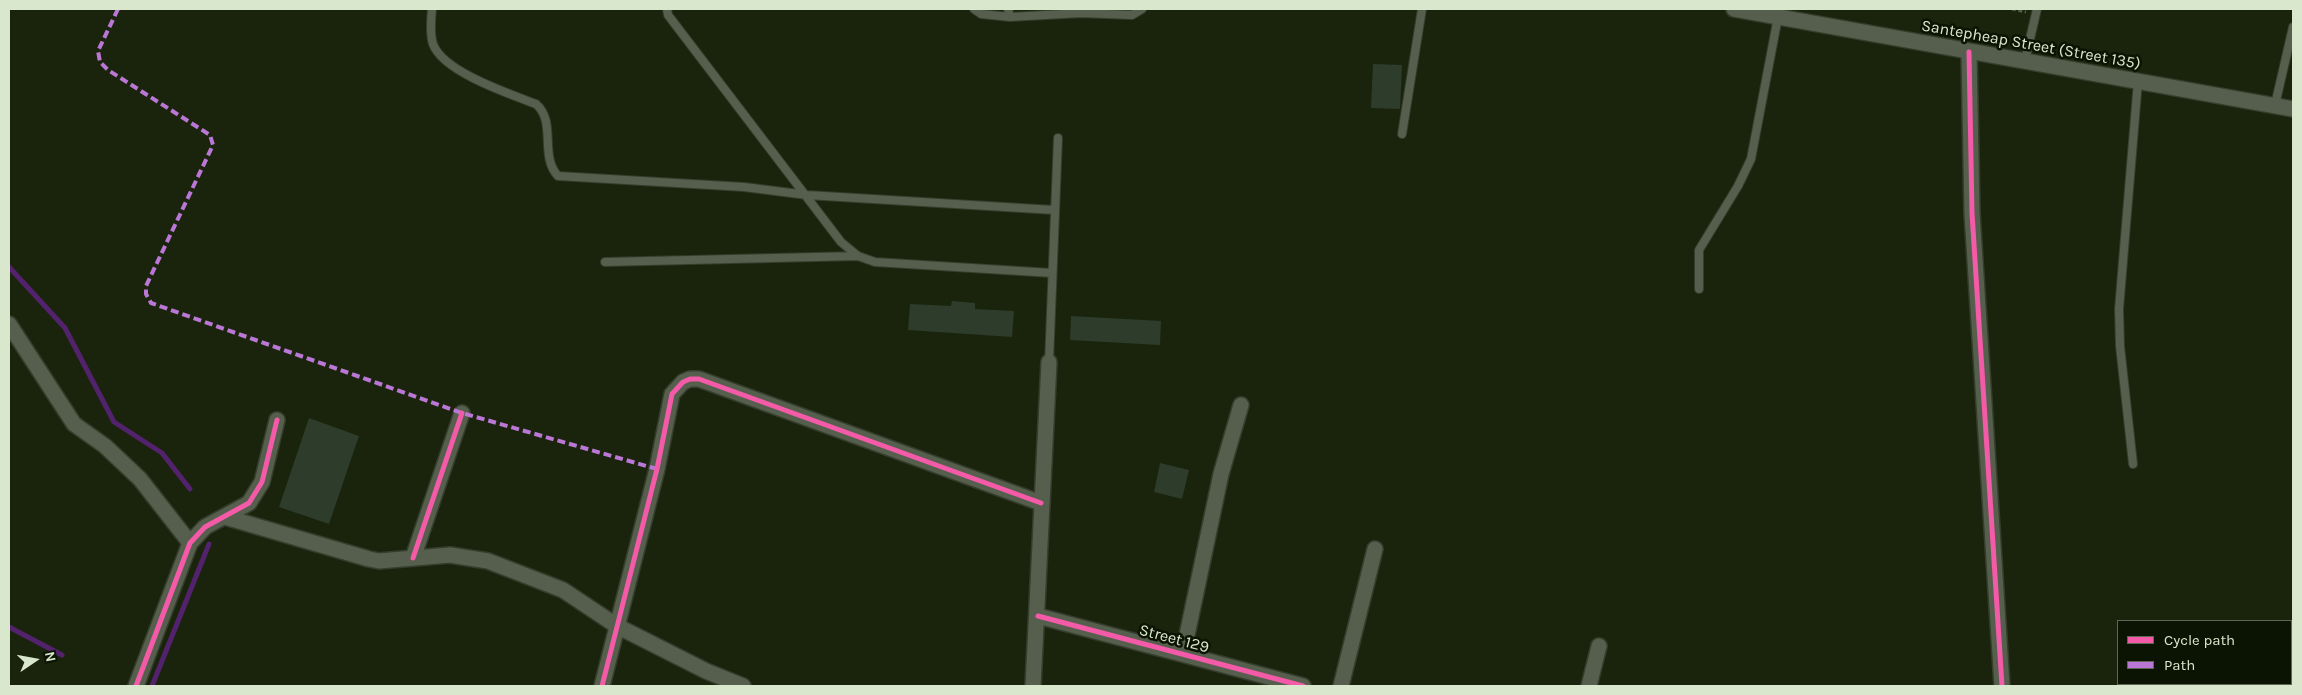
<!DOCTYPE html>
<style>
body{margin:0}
#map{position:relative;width:2302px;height:695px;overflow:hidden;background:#1a240c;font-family:Karla,sans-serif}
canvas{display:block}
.frame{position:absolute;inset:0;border:10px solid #d9e7cd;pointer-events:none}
.legend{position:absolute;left:2117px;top:620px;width:175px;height:65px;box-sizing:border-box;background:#0b1403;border:1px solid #5d6854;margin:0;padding:6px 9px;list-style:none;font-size:15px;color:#d9e7cd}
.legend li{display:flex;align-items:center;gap:10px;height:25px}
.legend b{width:25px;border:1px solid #5d6854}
.north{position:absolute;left:10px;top:635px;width:50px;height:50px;-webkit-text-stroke:4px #0b1403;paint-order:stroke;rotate:78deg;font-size:14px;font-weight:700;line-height:20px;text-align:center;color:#d9e7cd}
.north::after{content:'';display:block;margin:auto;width:18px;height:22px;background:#d9e7cd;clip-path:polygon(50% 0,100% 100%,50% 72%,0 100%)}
</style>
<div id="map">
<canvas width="2302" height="695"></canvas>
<div class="frame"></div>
<ul class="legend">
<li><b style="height:6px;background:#f35aa7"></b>Cycle path</li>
<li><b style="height:6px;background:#ba77d6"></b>Path</li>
</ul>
<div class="north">N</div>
</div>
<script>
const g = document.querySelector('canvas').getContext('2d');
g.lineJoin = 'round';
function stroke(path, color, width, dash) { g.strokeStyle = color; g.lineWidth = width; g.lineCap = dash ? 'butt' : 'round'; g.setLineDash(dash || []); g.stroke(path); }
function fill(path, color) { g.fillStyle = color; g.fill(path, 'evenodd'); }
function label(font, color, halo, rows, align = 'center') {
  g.font = font + ' Karla,sans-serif'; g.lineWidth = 5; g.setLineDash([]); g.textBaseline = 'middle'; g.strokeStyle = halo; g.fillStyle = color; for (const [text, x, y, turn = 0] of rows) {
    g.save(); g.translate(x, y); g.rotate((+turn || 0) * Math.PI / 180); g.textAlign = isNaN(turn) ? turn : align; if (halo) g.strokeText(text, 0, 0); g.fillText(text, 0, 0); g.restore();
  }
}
const stream = new Path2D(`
 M9,267L65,328L114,422L162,453L190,489
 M9,627L62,655
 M152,686L209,544`);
const building = new Path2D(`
 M1373,64L1402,65L1400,109L1371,108Z
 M952,301L975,303V309L1014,311L1012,337L908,330L910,304L951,306Z
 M1071,316L1161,321L1160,345L1070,340Z
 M309,418L359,436L329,524L279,507Z
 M1160,463L1189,470L1182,499L1154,492Z`);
const path = new Path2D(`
 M2012,9L2026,12`);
const service = new Path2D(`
 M432,9C431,19 430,35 433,44C443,72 510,94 536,104C557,122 539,156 558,176L744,187L807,195L1054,210
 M667,9L668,15L841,242L858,256L875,262L1052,273
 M974,9L981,14L1010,17
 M1008,9L1010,17L1081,13L1132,15L1142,9
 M2025,60L2037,9
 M2275,105L2293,27
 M1402,134L1422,9
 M605,262L858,256
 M1699,289V250L1738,186L1751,159L1778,17
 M1049,362L1058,138
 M2133,464L2120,346L2119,309L2138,81`);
const minor = new Path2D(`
 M1734,9L2293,109
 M1969,52L1972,213L2002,686
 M9,324L74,424L105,446L140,479L190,543
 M225,517L369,559L379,561L450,555L488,561L563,590L617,626L706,671L743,686
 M413,558L462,413
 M1038,616L1303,686
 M1183,654L1221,474L1241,405
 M136,686L190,543L205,527L249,503L262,482L277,420
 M602,686L657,469L672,394L683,382L690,379H699L1041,503
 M1033,686L1049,362
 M1341,686L1375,549
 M1589,686L1599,646`);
const quiet = new Path2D(`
 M118,9L98,51L100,62L108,70L210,135L213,145L146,286V294L151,303L462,413L657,469`);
const cycleway = new Path2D(`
 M1969,52L1972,213L2002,686
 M413,558L462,413
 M1038,616L1303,686
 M136,686L190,543L205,527L249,503L262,482L277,420
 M602,686L657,469L672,394L683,382L690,379H699L1041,503`);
const streetNames = [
 ["Santepheap Street (Street 135)",2031,45,10],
 ["Street 129",1174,639,15]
];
stroke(stream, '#53226d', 5);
fill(building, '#2e3c2b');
stroke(service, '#353d2c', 10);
stroke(minor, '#353d2c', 18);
stroke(path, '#535b4a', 3, [4, 2.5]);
stroke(service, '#565f4d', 8);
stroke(minor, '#565f4d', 15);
stroke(quiet, '#ba77d6', 4, [8, 4]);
stroke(cycleway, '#f35aa7', 5);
label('16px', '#d9e7cd', '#0b1403', streetNames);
</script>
